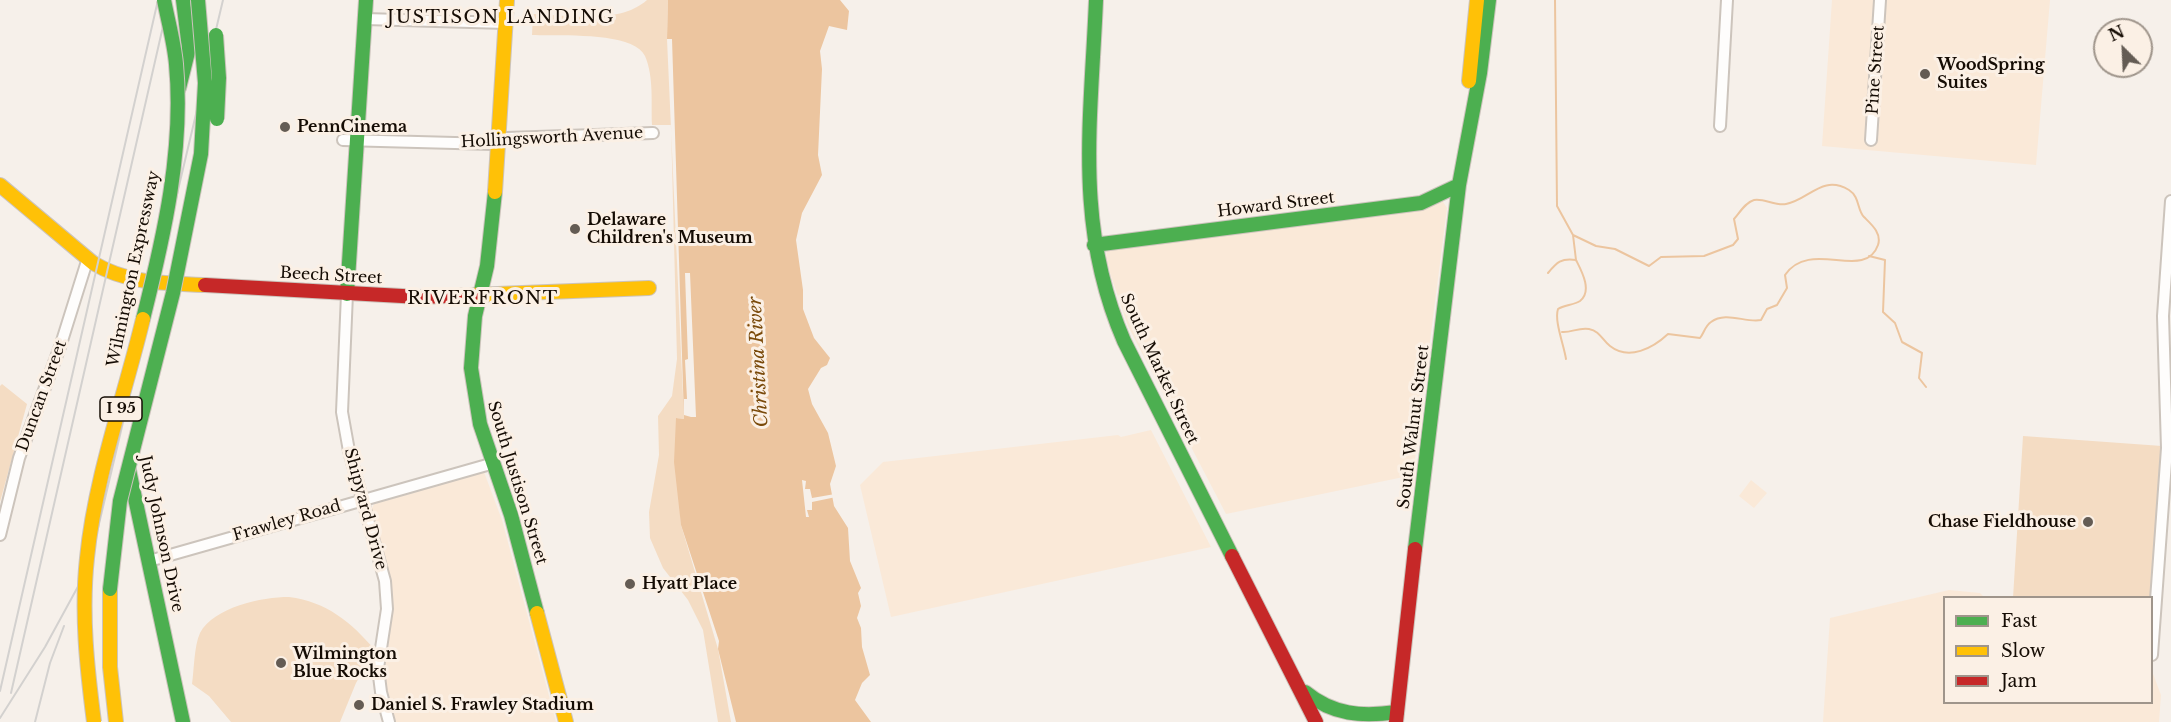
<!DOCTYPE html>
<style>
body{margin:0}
#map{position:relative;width:2171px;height:722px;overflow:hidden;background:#f6f0ea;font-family:"Libre Baskerville",serif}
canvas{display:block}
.legend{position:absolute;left:1943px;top:596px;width:210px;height:108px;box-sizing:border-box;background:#fbf0e5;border:2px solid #9f958b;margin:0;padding:8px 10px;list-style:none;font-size:18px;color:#150c04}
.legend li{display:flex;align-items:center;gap:12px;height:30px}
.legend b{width:30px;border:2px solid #9f958b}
.north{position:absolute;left:2093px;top:18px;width:60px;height:60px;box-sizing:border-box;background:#fbf0e5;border:2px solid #9f958b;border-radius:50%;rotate:336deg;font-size:16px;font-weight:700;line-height:24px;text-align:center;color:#150c04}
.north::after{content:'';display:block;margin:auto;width:21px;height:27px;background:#645c54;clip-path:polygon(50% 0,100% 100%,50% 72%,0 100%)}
</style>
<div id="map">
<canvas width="2171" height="722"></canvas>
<ul class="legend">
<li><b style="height:8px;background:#4caf50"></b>Fast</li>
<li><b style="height:8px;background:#ffc107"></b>Slow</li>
<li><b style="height:8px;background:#c62828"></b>Jam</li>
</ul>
<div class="north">N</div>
</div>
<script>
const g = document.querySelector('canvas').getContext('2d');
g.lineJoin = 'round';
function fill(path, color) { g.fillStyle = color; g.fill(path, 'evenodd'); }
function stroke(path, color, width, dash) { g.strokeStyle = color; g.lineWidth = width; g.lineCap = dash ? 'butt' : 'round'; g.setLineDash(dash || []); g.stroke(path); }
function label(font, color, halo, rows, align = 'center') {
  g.font = font + ' "Libre Baskerville",serif'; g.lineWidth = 6; g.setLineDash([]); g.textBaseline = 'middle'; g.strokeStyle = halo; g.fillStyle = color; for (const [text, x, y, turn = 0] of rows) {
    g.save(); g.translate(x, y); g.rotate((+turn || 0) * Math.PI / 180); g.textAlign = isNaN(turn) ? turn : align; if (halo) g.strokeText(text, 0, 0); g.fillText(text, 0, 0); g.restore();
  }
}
const built = new Path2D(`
 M1832,0H2050L2036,165L1822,146Z
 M1436,191L1447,208L1413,475L1226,514L1128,326L1110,273L1106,258L1108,238L1414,200Z
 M1151,430L1211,547L891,617L860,485L883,462L1118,435L1121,437Z
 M484,472L502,520L556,722H394L384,680L383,661L392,612L391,589L371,510L374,504Z
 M1751,480L1767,493L1754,508L1739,496Z
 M1949,590L1980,593L1984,597L1944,598V702H2152V671L2161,695L2159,722H1823L1830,618Z`);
const green = new Path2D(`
 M647,0H668L667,39L684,419L677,418L681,525L718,649L731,722H718L703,630L688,600L663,568L650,538L649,512L659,455L658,416L672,396L677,359L671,125H652C651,103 654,77 645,56C634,31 557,36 532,35L533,14C568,15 619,25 647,0Z
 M2,384L27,404L0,502V386Z
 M2023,436L2162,446L2152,598H2013Z
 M289,597C327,602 351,622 375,650L356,683L340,722H231L209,696L192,684C194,670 194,646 200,633C214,607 262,597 289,597Z`);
const water = new Path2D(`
 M668,0H840L849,11L847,30L829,26L820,51L822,69L818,155L822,175L802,213L796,240L803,290V309L814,338L830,358L827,365L821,368L808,389L812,404L828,433L836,466L830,484L834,506L848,528L850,561L861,588L858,593L861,606L857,618L861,628L862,647L870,675L862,683L855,700L871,722H736L718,649L719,641L681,525L674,462L676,418L684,419L672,39H667Z`);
const pier = new Path2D(`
 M685,273H690L696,417H691L684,415V399H687L685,360L688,359Z
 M802,480L806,481L805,489H810L812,498L835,494L836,497L812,502V510H807L809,517H806Z`);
const stream = new Path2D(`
 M1869,256L1885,260L1883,312L1895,323L1902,342L1922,353L1919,378L1926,387
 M1548,273C1557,262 1561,258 1576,260L1573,235L1557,206L1555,0
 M1562,332C1571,333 1579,327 1589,329C1600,331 1602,340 1610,346C1629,361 1653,348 1668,334L1700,338C1704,333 1705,326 1711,322C1726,311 1745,323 1761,320L1767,309L1777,305L1787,288L1785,275C1810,238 1865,282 1878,245C1882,233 1871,224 1864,217C1857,210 1860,197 1849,190C1822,174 1809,200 1786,204C1775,206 1764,198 1754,200C1746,202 1740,212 1734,219L1738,239L1733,245L1704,256L1661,257L1649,266L1615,249L1596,246L1573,235
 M1566,359C1564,345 1554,321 1558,309C1564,305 1574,305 1580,301C1593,291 1581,270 1576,260`);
const street = new Path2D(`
 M365,19L506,23
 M1720,126L1727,0
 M343,140L492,144L507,138L653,133
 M1871,140L1880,0
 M347,294L342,412L349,451L385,581L387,609L378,668L381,692L389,722
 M0,535L19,458L61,344L88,258
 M149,561L494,463
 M2152,655L2167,448L2163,316L2171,201`);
const fast = new Path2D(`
 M1096,0C1091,121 1074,226 1124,341L1232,556
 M179,88L189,48L183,0
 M495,192L487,266L475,316L471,368L480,424L511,515L537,613
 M1094,245L1421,203L1459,185
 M347,294L366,0
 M129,470L183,722
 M1415,549L1459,185L1480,73L1489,0
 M1305,692C1333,715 1362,717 1397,712`);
const slow = new Path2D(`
 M1469,81L1477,0
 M0,185L93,263C128,284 165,283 205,285
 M495,192L507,0
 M472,295L649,288
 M110,589V667L116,722
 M537,613L566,722`);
const jam = new Path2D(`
 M205,285L420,297L472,295
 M1232,556L1316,722
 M1396,722L1415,549`);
const rail = new Path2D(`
 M0,691L158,0
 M11,693L169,0
 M0,718L45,647L81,581L98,528L223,0
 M35,722L50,663L64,626`);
const fastBridge = new Path2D(`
 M216,35L219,78L217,119
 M143,319C164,236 184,149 176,64C174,42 168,21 164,0
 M110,589L120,501L173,293L201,154L205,83L198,0`);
const slowBridge = new Path2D(`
 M94,722C87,668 81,613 87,558C95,477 124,398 143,319`);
const markers = [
 [1925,74,6,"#645c54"],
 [285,127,6,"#645c54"],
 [575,229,6,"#645c54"],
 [2088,522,6,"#645c54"],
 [630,584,6,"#645c54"],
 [281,663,6,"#645c54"],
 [359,705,6,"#645c54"]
];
const shields = [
 [121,409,42]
];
const shieldNames = [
 ["I 95",121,409]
];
const poiNames = [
 ["WoodSpring",1937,65],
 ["Suites",1937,83],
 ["PennCinema",297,127],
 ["Delaware",587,220],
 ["Children's Museum",587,238],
 ["Chase Fieldhouse",2076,522,"right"],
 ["Hyatt Place",642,584],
 ["Wilmington",293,654],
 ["Blue Rocks",293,672],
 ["Daniel S. Frawley Stadium",371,705]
];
const streetNames = [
 ["Pine Street",1876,70,-86],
 ["Hollingsworth Avenue",552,138,-3],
 ["Howard Street",1276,205,-7],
 ["Wilmington Expressway",134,269,-78],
 ["Beech Street",331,276,3],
 ["South Market Street",1159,369,65],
 ["Duncan Street",42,396,-70],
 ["South Walnut Street",1414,427,-83],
 ["South Justison Street",517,483,73],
 ["Shipyard Drive",365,509,75],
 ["Frawley Road",287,521,-16],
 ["Judy Johnson Drive",161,534,78]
];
const neighbourhoodNames = [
 ["JUSTISON LANDING",501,18],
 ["RIVERFRONT",483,299]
];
const waterNames = [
 ["Christina River",759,362,-93]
];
fill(built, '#fae9d8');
fill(green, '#f4dcc3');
fill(water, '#ecc59f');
fill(pier, '#f6f0ea');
stroke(stream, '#ecc59f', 2);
stroke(street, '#ccc4bc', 14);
stroke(fast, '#ccc4bc', 16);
stroke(slow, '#ccc4bc', 16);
stroke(jam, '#ccc4bc', 16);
stroke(street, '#fefdfc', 10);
stroke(fast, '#4caf50', 14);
stroke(slow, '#ffc107', 14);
stroke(jam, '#c62828', 14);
stroke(rail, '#d3d1cf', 2);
stroke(fastBridge, '#ccc4bc', 16, []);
stroke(slowBridge, '#ccc4bc', 16, []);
stroke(fastBridge, '#4caf50', 14);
stroke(slowBridge, '#ffc107', 14);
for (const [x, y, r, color] of markers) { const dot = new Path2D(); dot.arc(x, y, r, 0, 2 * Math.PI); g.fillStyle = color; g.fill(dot); stroke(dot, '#fbf0e5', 2); }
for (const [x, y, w] of shields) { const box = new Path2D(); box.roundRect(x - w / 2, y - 12, w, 24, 4.5); g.fillStyle = '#fbf0e5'; g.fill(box); stroke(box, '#150c04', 1.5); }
label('bold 15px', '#150c04', null, shieldNames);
label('bold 16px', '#150c04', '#fbf0e5', poiNames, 'left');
label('16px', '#150c04', '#fbf0e5', streetNames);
g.letterSpacing = '1.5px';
label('18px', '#150c04', '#fbf0e5', neighbourhoodNames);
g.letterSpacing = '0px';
label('italic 18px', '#7a4a0a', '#fbf0e5', waterNames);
</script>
